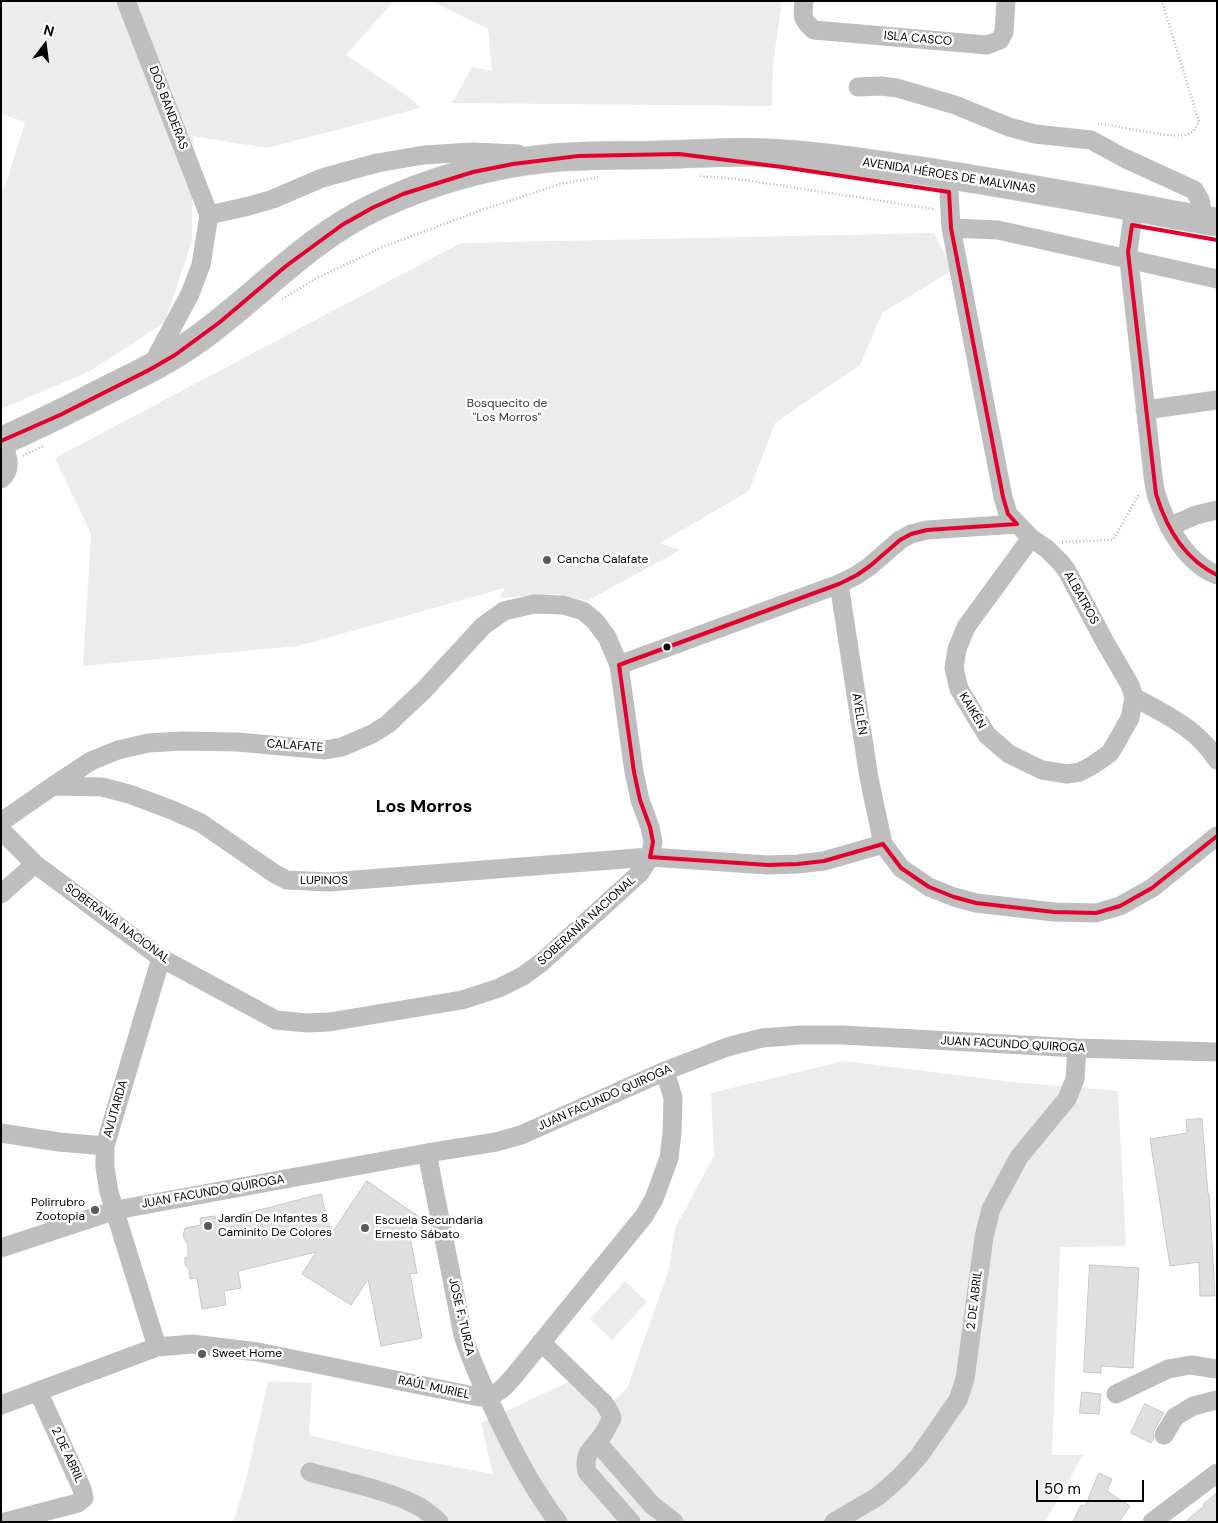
<!DOCTYPE html>
<meta charset="utf-8">
<style>
body{margin:0}
#map{position:relative;width:1218px;height:1523px;overflow:hidden;background:#fff;font-family:"DM Sans",sans-serif}
canvas{display:block}
.frame{position:absolute;inset:0;border:2px solid #000;pointer-events:none}
.north{position:absolute;left:20px;top:20px;width:50px;height:50px;-webkit-text-stroke:4px #fff;paint-order:stroke;rotate:15deg;font-size:14px;font-weight:700;line-height:20px;text-align:center;color:#000}
.north::after{content:'';display:block;margin:auto;width:18px;height:22px;background:#000;clip-path:polygon(50% 0,100% 100%,50% 72%,0 100%)}
.scale{position:absolute;left:1036px;top:1480px;width:108px;height:22px;box-sizing:border-box;border:2px solid #000;border-top:0;padding-left:6px;font-size:15px;line-height:18px;white-space:nowrap;color:#000;-webkit-text-stroke:4px #fff;paint-order:stroke}
</style>
<div id="map">
<canvas width="1218" height="1523"></canvas>
<div class="frame"></div>
<div class="north">N</div>
<div class="scale">50 m</div>
</div>
<script>
const g = document.querySelector('canvas').getContext('2d');
g.lineJoin = 'round';
function fill(path, color) { g.fillStyle = color; g.fill(path, 'evenodd'); }
function stroke(path, color, width, dash) { g.strokeStyle = color; g.lineWidth = width; g.lineCap = dash ? 'butt' : 'round'; g.setLineDash(dash || []); g.stroke(path); }
function label(font, color, halo, rows, align = 'center') {
  g.font = font + ' "DM Sans",sans-serif'; g.lineWidth = 5; g.setLineDash([]); g.textBaseline = 'middle'; g.strokeStyle = halo; g.fillStyle = color; for (const [text, x, y, turn = 0] of rows) {
    g.save(); g.translate(x, y); g.rotate((+turn || 0) * Math.PI / 180); g.textAlign = isNaN(turn) ? turn : align; if (halo) g.strokeText(text, 0, 0); g.fillText(text, 0, 0); g.restore();
  }
}
const green = new Path2D(`
 M1,1H394L346,55L410,98L420,108L267,148L193,136L192,240L165,322L90,371L1,409V187H5L25,122L1,114Z
 M431,1H782L773,64L772,106L452,103L472,67L492,71L488,29Z
 M934,233L953,270L882,313L860,365L775,423L749,491L660,543L680,550L587,601L558,594L500,598L505,588L298,646L83,666L91,534L55,458L461,243Z
 M844,1061L1013,1082L1118,1091L1126,1246L1060,1247L1052,1455H1083L1045,1522H233L246,1480L268,1381L312,1383L309,1435L396,1456L493,1474L481,1423L568,1382L603,1411L627,1388L669,1269L675,1228L714,1156L711,1093Z
 M625,1281L647,1302L612,1340L590,1319Z`);
const building = new Path2D(`
 M1202,1119L1208,1194H1209L1215,1296H1200L1199,1262L1170,1266L1150,1139L1187,1133L1186,1120Z
 M367,1181L419,1217L409,1232L417,1273L410,1274L422,1338L381,1346L368,1279L351,1305L302,1274L316,1252L238,1271L241,1288L224,1291L226,1305L202,1309L197,1278L190,1279L189,1268L185,1265V1258L188,1257V1245L183,1236L185,1228L201,1225L200,1218L215,1216L216,1220L232,1217L321,1194L331,1234Z
 M1090,1265L1139,1268L1133,1368L1101,1366V1373L1084,1372Z
 M1082,1392L1101,1394L1099,1414L1080,1413Z
 M1145,1404L1164,1413L1154,1430L1153,1434L1154,1439L1151,1443L1131,1433Z
 M1099,1473L1112,1479L1107,1491L1130,1506L1119,1522H1073L1081,1505L1085,1506Z
 M1217,1493V1522H1185L1204,1506L1203,1505Z`);
const path = new Path2D(`
 M1098,124C1117,124 1179,143 1192,132C1195,130 1197,125 1199,122L1162,1
 M700,176L738,179L934,209
 M282,299L317,278L385,246L482,210L560,184L599,177
 M23,456L43,446
 M1062,542L1113,540L1138,496H1140`);
const minor = new Path2D(`
 M126,1L209,215L201,265L190,294L151,367
 M804,1C802,17 802,20 814,30L987,45L1000,40L1004,32L1006,1
 M858,87L881,86L897,88L955,105L1009,127L1035,134L1091,140L1122,157L1194,190L1200,200L1204,220
 M951,175L949,192L951,228L1003,497L1008,514L1031,538L1047,549L1061,563L1067,571L1105,642L1130,685L1134,697C1165,714 1198,729 1217,760
 M1134,207L1128,252L1152,467C1153,477 1154,488 1157,497C1167,527 1186,563 1217,575
 M209,215L249,206L273,199L322,178L377,163L424,155L472,152L518,154
 M951,228L998,230L1217,279
 M1145,410L1217,400
 M1,479C14,469 6,454 3,440
 M1169,527L1196,515L1217,510
 M1031,538L966,627L957,649L954,668L959,689L987,735L1009,754L1042,770L1067,774L1080,772L1093,765L1110,753L1120,736L1130,718L1134,697
 M839,584L869,778L883,844
 M619,665L839,584L857,575L870,566L900,540L911,534L927,530L1017,524
 M1,822L53,786L102,787L129,794L172,810L201,823L275,874L287,880L329,882L650,857L768,865L798,864L824,861L883,844L901,868L929,887L954,897L976,903L1054,912L1096,913L1120,906L1152,888L1217,836
 M1,830L35,864L161,958L276,1020L307,1023L329,1022L462,1000L499,988L523,976L542,962L640,873L650,857L653,842L650,827L640,800L634,772L619,665L607,637L595,621L583,611L563,605L534,604L504,611L483,626L424,690L388,724L372,734L342,747L325,750L238,742L182,741L148,743L118,750L91,761L53,786
 M1,894L35,864
 M1,1133L59,1142L105,1146
 M427,1153L463,1335C470,1357 479,1378 489,1399C508,1442 529,1484 558,1522
 M1,1248L116,1210L427,1153L496,1142L521,1135L665,1071L727,1047L762,1038L800,1035H843L1077,1048L1217,1052
 M541,1342L604,1403L610,1413L612,1418C609,1423 607,1428 604,1433C595,1447 582,1452 587,1472L631,1522
 M157,1347L109,1192L105,1168V1146L161,958
 M1116,1394L1168,1369L1191,1365L1217,1369
 M1,1405L157,1347L192,1344L258,1352L479,1397C497,1396 503,1389 514,1376L644,1216L654,1199L669,1158L672,1133L673,1098L665,1071
 M1164,1435L1175,1417L1193,1406L1217,1400
 M597,1442L652,1505L674,1522
 M310,1472C345,1482 389,1490 420,1507C427,1511 433,1517 439,1522
 M5,1522L78,1503L84,1498L82,1489L38,1391
 M834,1522L877,1497L900,1477L919,1456L958,1400L965,1379L984,1237L991,1209L1019,1157L1067,1099L1075,1079L1077,1048
 M1152,1522L1217,1473`);
const highway = new Path2D(`
 M1,441C37,426 72,408 107,390C139,374 169,360 198,339C258,296 307,239 375,207C430,181 490,164 551,158C585,155 620,155 655,155C698,154 742,150 785,154C822,156 859,162 895,167C975,178 1054,193 1133,207C1161,212 1189,218 1217,222`);
const bus1 = new Path2D(`
 M1217,240L1132,225L1128,252L1156,494C1166,527 1184,559 1217,575
 M1,441L60,415L149,370L175,355L220,322L286,266L342,225L372,208L403,194L473,172L513,164L578,156L679,154L782,167L949,192L951,228L1003,497L1008,514L1017,524
 M1017,524L927,530L911,534L900,540L870,566L857,575L839,584L619,665L634,772L640,800L650,827L653,842L650,857L768,865L798,864L824,861L883,844L901,868L929,887L954,897L976,903L1054,912L1096,913L1120,906L1152,888L1217,836`);
const markers = [
 [547,560,5,"#595959"],
 [667,647,4.5,"#000"],
 [95,1210,5,"#595959"],
 [208,1226,5,"#595959"],
 [365,1228,5,"#595959"],
 [202,1354,5,"#595959"]
];
const streetNames = [
 ["ISLA CASCO",918,39,5],
 ["DOS BANDERAS",168,108,69],
 ["AVENIDA HÉROES DE MALVINAS",949,176,9],
 ["ALBATROS",1081,598,61],
 ["KAIKÉN",972,711,59],
 ["AYELÉN",859,714,81],
 ["CALAFATE",295,746,4],
 ["LUPINOS",324,881],
 ["SOBERANÍA NACIONAL",587,921,-42],
 ["SOBERANÍA NACIONAL",117,924,36],
 ["JUAN FACUNDO QUIROGA",1013,1045,3],
 ["JUAN FACUNDO QUIROGA",605,1098,-24],
 ["AVUTARDA",116,1109,-74],
 ["JUAN FACUNDO QUIROGA",213,1192,-10],
 ["2 DE ABRIL",975,1300,-83],
 ["JOSE F. TURZA",461,1317,77],
 ["RAÚL MURIEL",434,1388,12],
 ["2 DE ABRIL",67,1455,65]
];
const parkNames = [
 ["Bosquecito de",507,404],
 ["\"Los Morros\"",507,418]
];
const poiNames = [
 ["Cancha Calafate",557,560],
 ["Polirrubro",85,1203,"right"],
 ["Zootopia",85,1217,"right"],
 ["Jardín De Infantes 8",218,1219],
 ["Caminito De Colores",218,1233],
 ["Escuela Secundaria",375,1221],
 ["Ernesto Sábato",375,1235],
 ["Sweet Home",212,1354]
];
const districtNames = [
 ["Los Morros",424,807]
];
fill(green, '#ececec');
fill(building, '#dfdfdf');
stroke(building, '#c7c7c7', 1);
stroke(highway, '#dbdbdb', 29);
stroke(path, '#b9b9b9', 2.5, [1, 2.5]);
stroke(minor, '#bebebe', 19);
stroke(highway, '#bebebe', 28);
stroke(bus1, '#e4002b', 4);
for (const [x, y, r, color] of markers) { const dot = new Path2D(); dot.arc(x, y, r, 0, 2 * Math.PI); g.fillStyle = color; g.fill(dot); stroke(dot, '#fff', 2); }
label('12px', '#000', '#fff', streetNames);
label('12px', '#333', '#fff', parkNames);
label('12px', '#000', '#fff', poiNames, 'left');
label('bold 18px', '#000', '#fff', districtNames);
</script>
